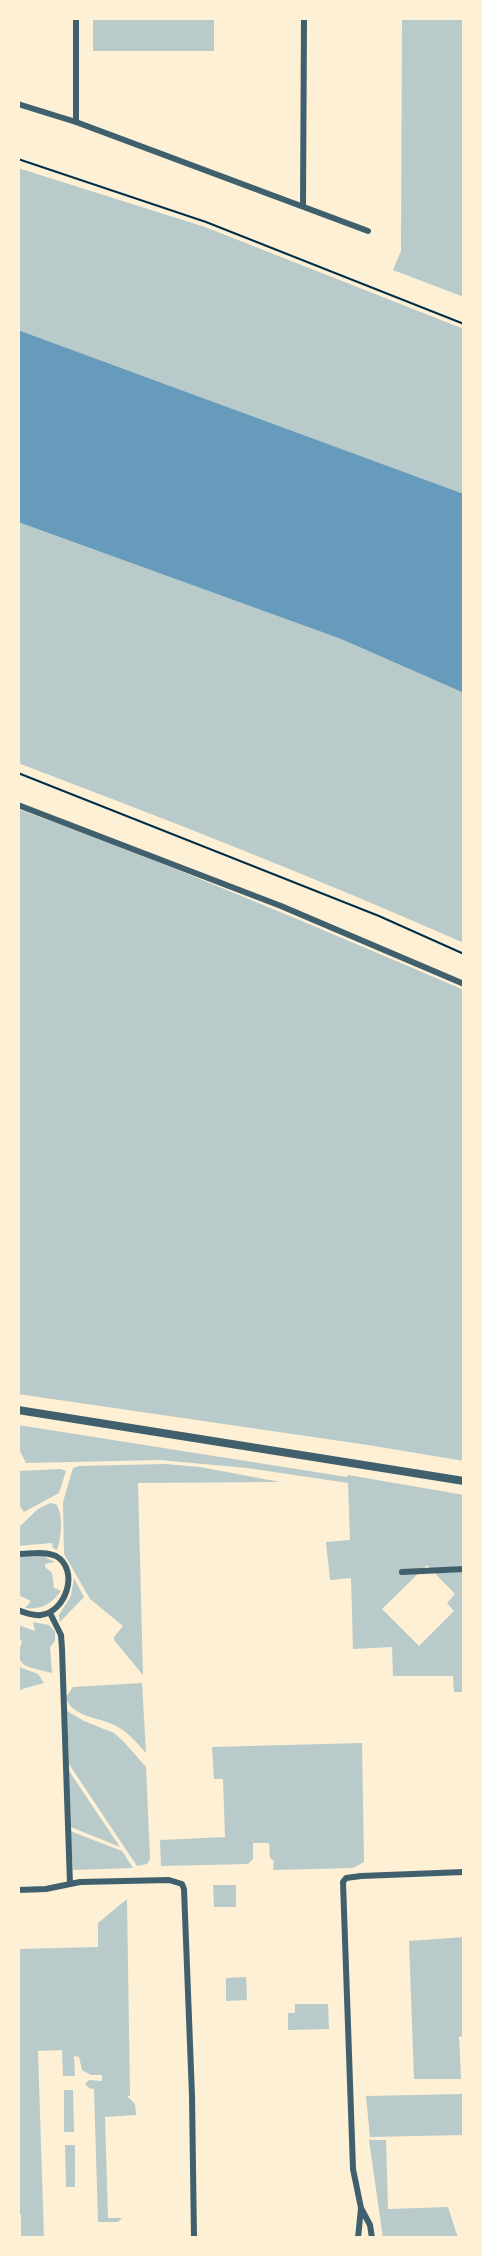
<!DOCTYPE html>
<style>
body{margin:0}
#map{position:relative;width:482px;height:2256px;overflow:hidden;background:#fdf0d5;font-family:Raleway,sans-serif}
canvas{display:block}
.frame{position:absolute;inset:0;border:20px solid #fdf0d5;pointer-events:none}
</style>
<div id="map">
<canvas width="482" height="2256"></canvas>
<div class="frame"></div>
</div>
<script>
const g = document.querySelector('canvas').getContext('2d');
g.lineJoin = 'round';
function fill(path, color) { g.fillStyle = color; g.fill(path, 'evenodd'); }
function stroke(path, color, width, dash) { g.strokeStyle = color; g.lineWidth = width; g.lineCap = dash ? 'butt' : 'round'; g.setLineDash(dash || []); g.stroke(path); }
const green = new Path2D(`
 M93,18H214V51H93Z
 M402,18H464V297L393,270L401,251Z
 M18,168L205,227L464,329V494L18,330Z
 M18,522L341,639L464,693V943C317,878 168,820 18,763Z
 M18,809C169,863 316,927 464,990V1461L368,1445L18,1394Z
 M18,1425L347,1477L348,1475L464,1495V1692H454L453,1676H393L392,1647L353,1649L351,1578L330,1580L326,1542L350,1540L348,1483L247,1468L160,1460L26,1463L18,1447ZM427,1565L455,1594L447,1603L454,1611L419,1646L382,1609Z
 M165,1464L200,1467L280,1482L138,1483L143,1675L114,1640V1637L123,1626L90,1599L64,1554L63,1502L73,1468L79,1466Z
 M61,1469L66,1471L59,1493L24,1512L18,1503V1471Z
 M50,1503L56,1504C64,1515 61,1538 57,1550L53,1548L52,1543L18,1546V1528L38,1509Z
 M18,1556L45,1557L55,1562L45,1564V1567L52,1573L54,1588L61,1591C51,1604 42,1610 25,1608L31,1601L18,1595Z
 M74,1578L84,1597L60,1622L59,1615L71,1596Z
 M33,1622L49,1625L55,1632V1641L50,1647L52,1673C32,1667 11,1669 22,1642L18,1635V1625L35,1631Z
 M19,1667L38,1674L44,1683L22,1689L18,1693Z
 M142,1683L146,1753C138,1744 129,1733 118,1727C102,1717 71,1718 66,1697L73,1687Z
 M67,1711L84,1721L114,1733L124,1742L146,1767L150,1859L147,1864L137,1866L69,1764Z
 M362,1743L364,1862L353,1868L273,1870L274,1861L270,1858L269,1843H253V1859L248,1864L161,1866L160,1840L225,1837L223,1779H214L212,1747Z
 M69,1771L120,1847L71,1827Z
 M70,1831L122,1851L133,1868L73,1870Z
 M213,1885H236V1907H214Z
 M127,1899L130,2096H127L135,2104L136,2115L105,2117L108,2218H122L118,2222H98L94,2089L89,2088L85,2084L89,2080L102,2081V2075H91L82,2070L79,2057L74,2056L75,2076H63L62,2050L38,2051L44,2238H21V2214H18V1949L98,1947V1923Z
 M464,1937V2036L459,2037L461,2079H414L409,1941Z
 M246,1977L247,2000L226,2001V1978Z
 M295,2004H328L329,2029L288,2030V2013H295Z
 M64,2090H73L74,2132H64Z
 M463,2094L464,2135L370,2137L366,2096Z
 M369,2140H386L388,2209L448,2207L458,2238H383Z
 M65,2145H75V2187H66Z`);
const water = new Path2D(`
 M18,330L464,494V693L341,639L18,522Z`);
const path = new Path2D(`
 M18,159L206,222L464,324
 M18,773L379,916L464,954`);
const minor = new Path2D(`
 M76,18V122
 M18,104L76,122L368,231
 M303,206L304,18
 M18,805L281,906L464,984
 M18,1554C30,1554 45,1551 56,1556C80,1570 66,1612 41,1615C33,1616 25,1613 18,1610
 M402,1572L464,1569
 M50,1613L61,1635L62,1649L70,1884
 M18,1890L46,1889L80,1882L169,1880L182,1884L184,1889L192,2096L194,2238
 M358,2238L361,2208
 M372,2238L370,2225L361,2208L353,2169L343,1882L346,1878L361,1876L464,1872`);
const tertiary = new Path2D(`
 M18,1410L464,1481`);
fill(green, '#b9caca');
fill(water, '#669bbc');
stroke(path, '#003049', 2);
stroke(minor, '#3f606c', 6);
stroke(tertiary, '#3f606c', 8);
</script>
